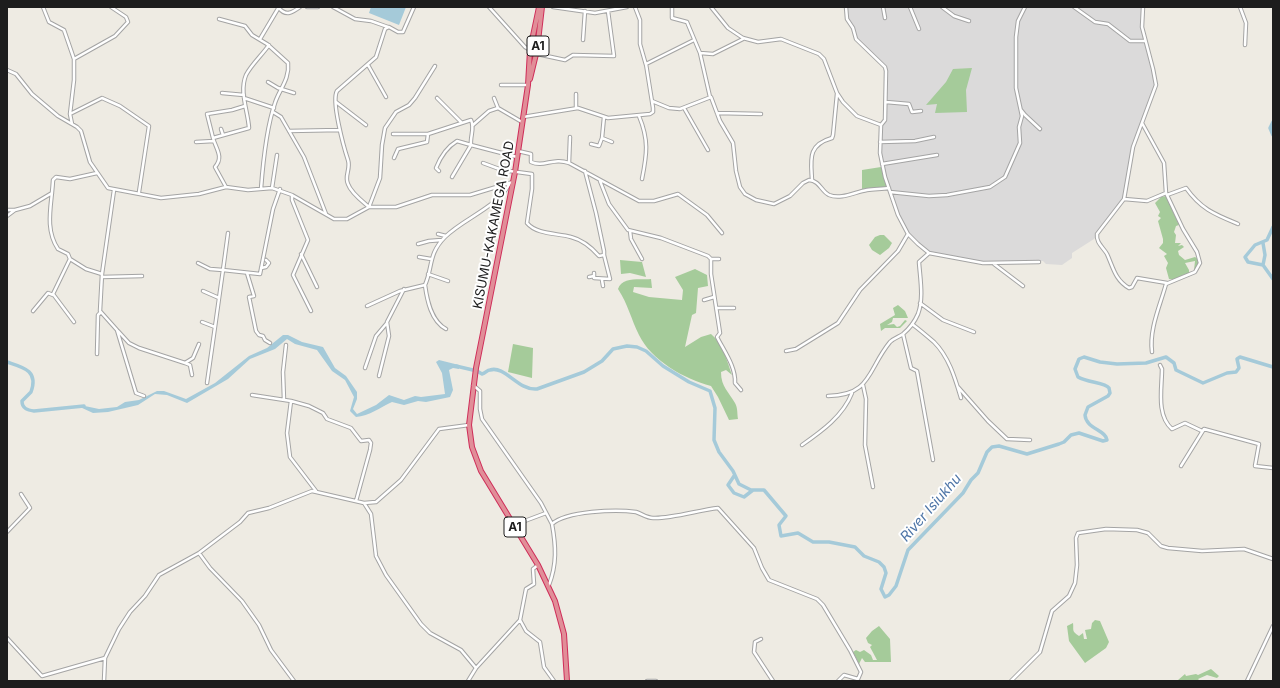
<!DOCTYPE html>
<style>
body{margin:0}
#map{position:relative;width:1280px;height:688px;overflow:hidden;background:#eeebe3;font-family:Inter,sans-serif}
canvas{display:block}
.frame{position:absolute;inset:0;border:8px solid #1d1d1d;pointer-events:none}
</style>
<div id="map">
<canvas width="1280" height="688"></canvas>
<div class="frame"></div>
</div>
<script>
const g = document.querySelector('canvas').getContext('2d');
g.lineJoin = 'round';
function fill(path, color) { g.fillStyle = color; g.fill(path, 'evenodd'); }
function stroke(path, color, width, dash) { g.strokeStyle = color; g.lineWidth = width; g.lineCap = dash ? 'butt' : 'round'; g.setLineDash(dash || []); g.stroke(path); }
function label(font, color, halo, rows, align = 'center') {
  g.font = font + ' Inter,sans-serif'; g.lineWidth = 4; g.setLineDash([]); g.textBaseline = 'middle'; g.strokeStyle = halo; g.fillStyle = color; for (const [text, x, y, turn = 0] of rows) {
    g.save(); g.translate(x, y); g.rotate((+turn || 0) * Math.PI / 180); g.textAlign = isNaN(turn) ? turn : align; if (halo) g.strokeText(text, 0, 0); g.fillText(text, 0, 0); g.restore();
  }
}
const residential = new Path2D(`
 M846,7H1143L1142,27L1156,86L1133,147L1127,192L1104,228L1094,239L1072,253V258L1062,265L1046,264L1043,261L993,264L928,253L908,234L893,202L880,153L882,129L885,120V68L856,39L853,28L847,19Z`);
const forest = new Path2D(`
 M972,68L966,90L967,112L935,113L937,104L926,105L946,82L953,69Z
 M881,167L887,187L862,189V170Z
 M1166,196L1179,225L1176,226L1174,232L1176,235L1175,243H1181L1178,246L1182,245L1184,247L1178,251L1179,255L1185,260L1195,257L1198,259V264L1194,270L1195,261L1185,263L1189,270V274L1177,280L1169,279L1166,268L1168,263L1164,256L1167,254L1159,248L1163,243V239L1158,221L1161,218L1158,216L1160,212L1155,203L1161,197Z
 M880,235H884L892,243L889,248L880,255L872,250L869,245L875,237Z
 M620,260L642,262L646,277L630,273L621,274Z
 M695,269L707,275L708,286L698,288L696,313L692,315L685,347L701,337L711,334C723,344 727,361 732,375L726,370L721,372C721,387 729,392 735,403C738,408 737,414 738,419L729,420L718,397L711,386C684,379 651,360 639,335C631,319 628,304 618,289C622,276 641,280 651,279L652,288L634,287L633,292L649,297L682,300L683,290L675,277Z
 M898,305L905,311L908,318H893L892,322L887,325L894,324L897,327L900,326L905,320L907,321L900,328H885L881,331L880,324L895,315L893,308Z
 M513,344L533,348L532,378L508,372Z
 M1095,620L1100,621L1109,642L1106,648L1085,663L1069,641L1067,626L1073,623C1074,630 1071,631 1079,636L1083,633L1084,639H1087L1085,630L1091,629L1092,623Z
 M879,626L890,639L891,662H865L862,658L859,664L853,652L856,650L860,652L864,650L871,655L873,660H877L870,647L872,645L868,643L866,638L872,631Z
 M1211,669L1219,676L1217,678L1207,675L1198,679L1200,681L1178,680L1185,674L1186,676L1196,674L1198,675Z`);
const water = new Path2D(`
 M371,7H406L399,25L369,13Z
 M283,335H288L302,342L323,347L335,368L346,376L357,392V399L353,409L357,414L376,405L389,395L404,400L415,396L421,397L445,394L442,373L436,362L439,360L459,365V369L453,368L449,370L453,390L450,397L426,402L418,401L404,405L392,402C381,407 369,416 356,417L350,411L354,397L345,380L332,371L317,350L295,344L287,339L275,349L250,359L228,379L187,403L167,395L155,394L138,405L108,412L93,413L80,407V405L99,409L117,407L125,402L139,400L157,391H164L186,399L215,383L249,356L267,348Z`);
const river = new Path2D(`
 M1273,122L1270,128L1273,135
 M1273,227L1267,240L1255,245L1245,257L1248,262L1263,265L1273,279
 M1263,243L1265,255L1263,265
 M7,362C22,367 39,370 31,392L22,401C22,409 28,410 34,411L84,406
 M456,366L477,371L482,374C486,373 487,370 490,370C505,365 518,391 537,389L584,372L602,361L613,349L627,346L637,347L646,351L663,366L689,382L710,391L715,408L714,440L719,452L733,471L739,484L751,490H764L786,516L779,525L781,536L798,533L813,542H829L855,547L864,556L879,562L884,567L886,573L881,589L885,597L889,595L896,586L908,550L963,493L971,480L978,473L987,452L992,447L999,446L1027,454L1059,444L1064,442L1071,435L1079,433L1103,441L1107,440C1106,430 1086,429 1085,415L1088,407L1108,396L1110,393L1109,388C1105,382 1088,383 1078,377L1075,369L1079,359L1084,357L1100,362L1117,364L1146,363L1166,357L1174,363L1176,370L1203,383L1227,373L1236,372L1239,368L1237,359L1240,357L1273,367
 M734,476L728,485L734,493L744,497L753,490`);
const minor = new Path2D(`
 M43,7L49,22L64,30L74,59V80L70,114L72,124
 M307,7H318
 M333,7L355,19L371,21L388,27
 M414,7L403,32H398L389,27L385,29L376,57L337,91C331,101 344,148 348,160C351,169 344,176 348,184C351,193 362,201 369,207L380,178L382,145L385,128L396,112L409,105L415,98L435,66
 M489,7L525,47L530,50
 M553,7L595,13L627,7
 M635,7L640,20V44L646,65
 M672,7V18L687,22L700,53L713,54L743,39
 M711,7L728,28L743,38L758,42L781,39L819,54L824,59L837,93L843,102L857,116L881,125
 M846,7L847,19L853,28L856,39L885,67L886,71L885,120L881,125L880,153L885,177L898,215L908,234L918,244L929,253L983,263L1039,262
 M883,7L885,18
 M910,7L919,29
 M942,7L954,16L969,21
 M1074,7L1095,22L1108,24L1130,41H1145
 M1143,7L1142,27L1153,69L1156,85L1133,147L1124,199L1097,234C1096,243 1103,247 1107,254C1113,267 1115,280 1129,288L1132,287L1137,278L1167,283
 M1240,7L1246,23L1245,45
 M279,8C286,17 293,12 300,7
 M219,19L245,26L252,35L267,44L288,63C290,79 279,90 275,103C266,129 263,162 261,189
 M260,39L279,7
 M583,40L585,11
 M700,53L710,97
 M537,54L565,60L573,55L614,56L608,11
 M74,59L115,36L128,22L126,17L111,7
 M368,65L386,97
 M7,70L16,74L32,94L58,116L77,127L81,131L90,162L108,188L161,198L199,194L226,187L248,190L272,188L292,195L334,219H347L369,207H396L432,195H470L513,182
 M268,82L278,88L294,93
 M501,85H528
 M222,93L244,95
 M244,98L274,108
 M437,98L462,123
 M494,98L498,108L522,122
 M652,101L669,108L680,109L711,97L720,121L733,143L736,171L740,187L745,194L756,200L774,204L790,196L803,183L809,180C820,181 821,191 829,195C841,200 855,192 867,190C874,189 882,189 889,188
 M336,102L366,125
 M886,102L909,104L912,112L921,111
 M576,108V94
 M684,108L708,150
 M1021,110L1025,115L1040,129
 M273,112L281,117L304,157L326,214
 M717,113L761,114
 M70,114L102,98L120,106L149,126L139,192
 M639,116C649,140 647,154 642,179
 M523,117L578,108L608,118L650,114L653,112V108L646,64L694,40
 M604,117L602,138L612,142
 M1142,123L1164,163L1166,193L1183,229L1197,252L1200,263L1195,272L1166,284C1160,306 1149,329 1152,352
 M473,125L489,111L498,108
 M221,129L223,135
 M289,131L340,130
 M393,134H428
 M213,138L207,114L232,110L245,106
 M196,142L214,141
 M880,142L915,141L934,137
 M591,144L599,146L602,138
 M518,151L531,154V162C544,168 553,157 569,163L639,201H654L678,194L707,215L722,233
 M394,158L398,149L427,142L428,134L471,120C475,128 470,136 471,145L517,157
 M483,163L502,170L532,174V189L527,223C537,235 558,233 571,237C583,240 592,248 599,256L604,255V251L596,213L585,171
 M569,163L570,137
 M882,164L937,155
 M439,171L436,168C440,158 447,147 457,141L471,145L452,177
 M812,180C811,160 807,145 832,138L833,135L837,94
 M600,181L609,204L628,230L661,238L708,256L711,259H719
 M226,187L215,167C224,157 216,149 213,138L249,128C248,111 239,92 246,75C251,65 262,55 269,45
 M272,188L277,155
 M114,190L102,274L100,311L117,330L136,393L144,396
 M890,192L929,196L947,195L990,187L1005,177L1020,143L1019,127L1022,116L1016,88V37L1018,21L1025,7
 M292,195V200L308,240L293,275L311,311
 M1167,195L1186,188C1201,209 1214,214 1238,224
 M1124,199L1147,201L1166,193
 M7,210H14
 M7,216L15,210L30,206L52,193
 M630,231L631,239L642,259
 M228,233L223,270L260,274L273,209L280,189
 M438,234L446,236
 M418,244L429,241L442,240
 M301,254L317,287
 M419,257L431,259
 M70,259L86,269L102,274
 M711,259V274L720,333L717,337C724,351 736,367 735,383L741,390
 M198,263L210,269L223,270L215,327L202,322
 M994,264L1023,286
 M261,268L266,267L269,263L266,260
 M247,273L254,296L249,297L256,331L259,335L263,336L265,340L270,343
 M594,273V278L610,279L604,255
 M428,274L448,281
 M102,277L142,276
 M589,277L594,276
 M602,280L603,286
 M425,285C427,300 431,321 446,329
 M203,291L219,298
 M704,300L714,297
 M920,303L943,320L974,332
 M367,306L400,291L425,285C433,267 428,254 445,237C464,218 497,208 510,183
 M716,308H734
 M33,311L48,293L53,295
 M74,322L53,294L70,259L68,254L58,249C44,228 52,204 53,180L56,177L70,179L97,173
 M912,324C920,330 927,336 934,342C949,357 955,378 961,398
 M118,331L129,343L139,348L185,363L193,358L199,344
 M903,334L911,368L917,371L933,460
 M786,351L796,349L838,323L860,290L898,251L908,234
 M97,354L98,315L100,313
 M185,363L190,365L192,375
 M1160,365L1162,369C1162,388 1156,415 1172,429L1185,423L1202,431
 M365,368L376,336L387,323
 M379,376L389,336L387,322L404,289
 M207,383L215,327
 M473,385L480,391V409L482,419L541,503L552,524
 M863,385L866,399L865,445L873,487
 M958,387L988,421L1007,439L1030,440
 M252,395L291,401L309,406L323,413L327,419L351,428L361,441L369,440L371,443L370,450L356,501
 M828,396C872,395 867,370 890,342C894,338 899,337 903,334C909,329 915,321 918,314C924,298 920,278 919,262L929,253
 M284,400L283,372L286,345
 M291,401L287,433L290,457L316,491
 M802,445C822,431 843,416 852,393
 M1181,466L1204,429L1259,444L1255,466L1273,468
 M364,503L371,514L376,556L386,575L421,624L430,633L461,650L476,668
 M514,525L546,513
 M7,532L30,508L21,494
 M199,553L210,568L242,601L259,625L271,650L294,681
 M549,585C557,564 556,546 552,524C566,511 616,509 636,512C642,514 647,518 653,518C671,519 699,510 718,508L754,548L762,568L769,580L817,599L823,605L850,650L861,672L858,679L844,675L838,681
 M520,620L526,631L540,642L544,667L554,681
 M7,638L42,676L105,658
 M761,639L755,642L754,652L773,681
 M104,681L105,658L119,629L130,612L145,596L159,575L199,553L240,522L248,513L269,508L312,491L364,503L376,502L401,480L439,429L469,425
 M468,681L476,668L520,620L526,589L534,584L533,569L538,565
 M647,681H656
 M1011,681L1040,652L1052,611L1069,596L1075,583L1077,565L1076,538L1078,533L1106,529L1137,530L1148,533L1161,546L1168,548L1202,551L1244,549L1273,559
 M1247,681L1273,626`);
const highway = new Path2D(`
 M539,7L530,50L528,85L515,172L476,368L469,425L472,447L481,471L538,565L555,601L564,634L567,681
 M530,79L537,50L542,7`);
const shields = [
 [538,46,22],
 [515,527,22]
];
const shieldNames = [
 ["A1",538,46],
 ["A1",515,527]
];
const streetNames = [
 ["KISUMU-KAKAMEGA ROAD",494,225,-79]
];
const waterNames = [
 ["River Isiukhu",931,508,-49]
];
fill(residential, '#dbdada');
fill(forest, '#a5cb9a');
fill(water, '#a5cad9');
stroke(river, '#a5cad9', 3.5);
stroke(minor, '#a4a4a4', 4.5);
stroke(highway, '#cf2d59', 6);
stroke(minor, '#fff', 2.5);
stroke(highway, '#e18e98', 4);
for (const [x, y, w] of shields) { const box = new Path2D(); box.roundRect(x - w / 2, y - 10, w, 20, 3); g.fillStyle = '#fff'; g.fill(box); stroke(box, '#1d1d1d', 1); }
label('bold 12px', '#1d1d1d', null, shieldNames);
label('13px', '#1d1d1d', '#fff', streetNames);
label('italic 14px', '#4e75a7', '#fff', waterNames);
</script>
